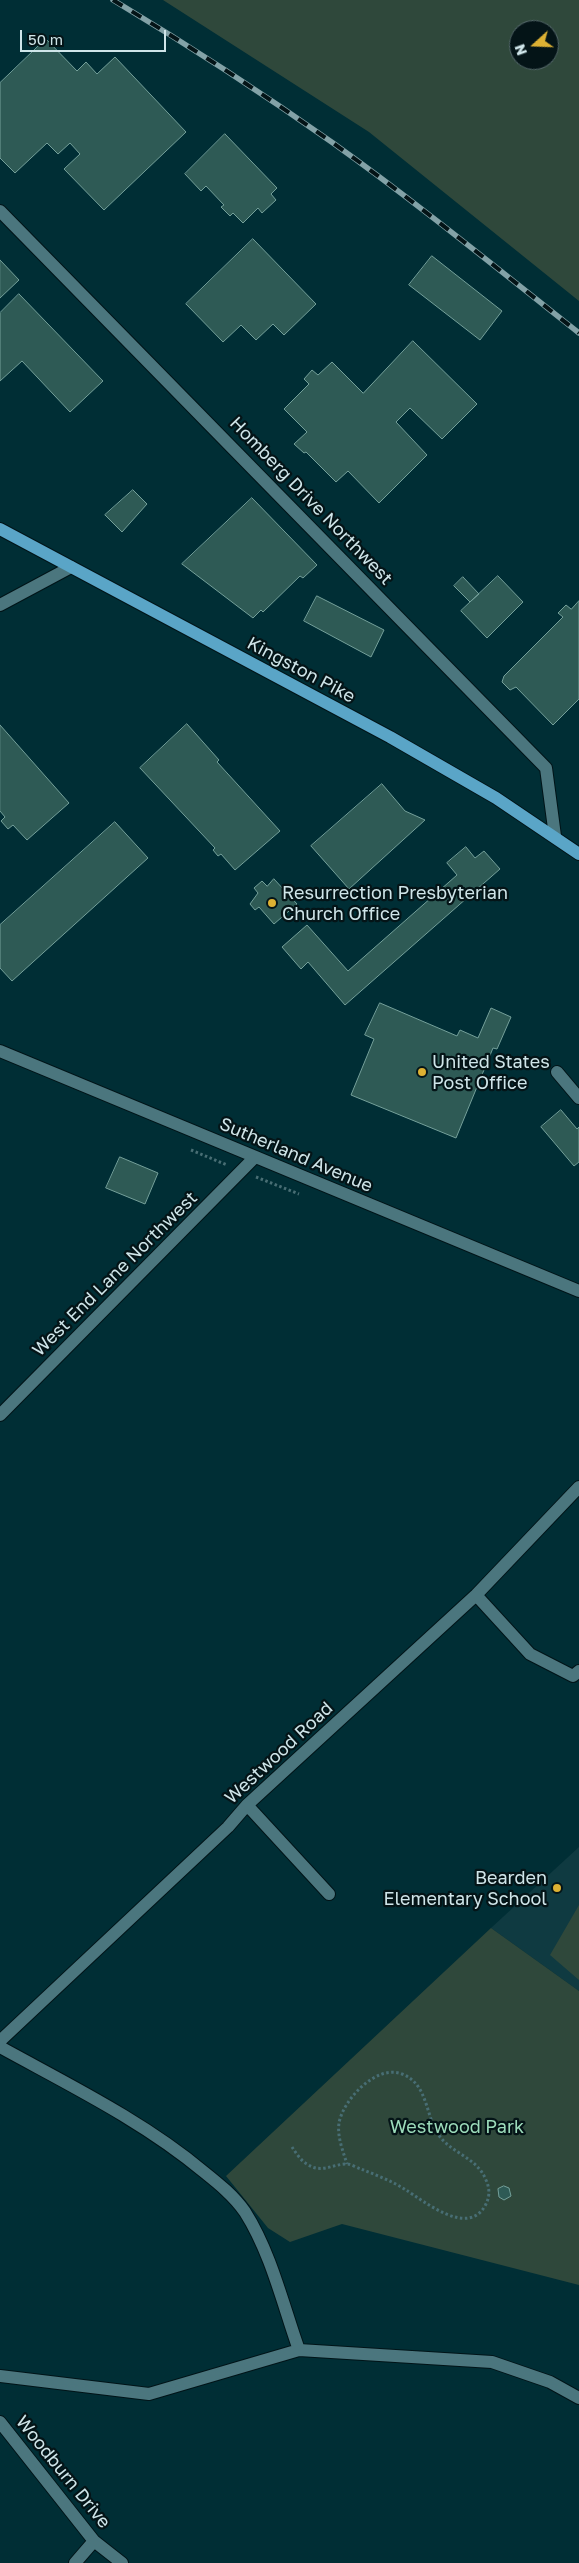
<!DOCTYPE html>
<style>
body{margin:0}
#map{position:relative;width:579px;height:2563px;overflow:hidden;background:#002e35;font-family:"Golos Text",sans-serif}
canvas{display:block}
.north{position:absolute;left:509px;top:20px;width:50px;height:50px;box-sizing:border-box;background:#041417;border:1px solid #55686b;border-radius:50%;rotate:250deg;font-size:14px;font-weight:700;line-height:20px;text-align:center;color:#cfe5e9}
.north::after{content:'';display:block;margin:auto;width:18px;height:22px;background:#ddb133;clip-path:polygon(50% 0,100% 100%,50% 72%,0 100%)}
.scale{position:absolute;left:20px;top:30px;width:146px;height:22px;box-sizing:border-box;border:2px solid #cfe5e9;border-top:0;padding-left:6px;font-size:15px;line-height:18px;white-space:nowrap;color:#cfe5e9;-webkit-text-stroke:4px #041417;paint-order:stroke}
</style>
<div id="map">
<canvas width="579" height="2563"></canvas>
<div class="north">N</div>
<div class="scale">50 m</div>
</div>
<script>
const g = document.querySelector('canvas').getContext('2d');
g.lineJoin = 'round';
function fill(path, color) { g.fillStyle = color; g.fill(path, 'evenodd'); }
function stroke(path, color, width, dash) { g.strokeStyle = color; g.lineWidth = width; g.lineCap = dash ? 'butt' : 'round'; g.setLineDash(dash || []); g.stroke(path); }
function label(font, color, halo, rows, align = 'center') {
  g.font = font + ' "Golos Text",sans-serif'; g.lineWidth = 4.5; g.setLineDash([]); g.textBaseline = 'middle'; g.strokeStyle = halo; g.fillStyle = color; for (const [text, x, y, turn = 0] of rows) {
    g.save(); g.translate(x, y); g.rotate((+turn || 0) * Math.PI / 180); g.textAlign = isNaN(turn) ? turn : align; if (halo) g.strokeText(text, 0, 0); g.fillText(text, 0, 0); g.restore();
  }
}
const built = new Path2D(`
 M579,1847V1991L491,1928Z`);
const green = new Path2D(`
 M163,0H579V301L369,132ZM519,30H549V60H519Z
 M579,1905V1980L550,1955Z
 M491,1928L579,1991V2285L342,2224L290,2242L268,2228L226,2176Z`);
const building = new Path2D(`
 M46,39L77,71L86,62L97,74L115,57L186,132L104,210L64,169L80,154L70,143L58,154L47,143L15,173L0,158V83Z
 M225,134L277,188L271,194L276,200L262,213L258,208L243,223L233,213L230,216L221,207L224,205L206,186L201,191L185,174Z
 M253,239L316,304L284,335L273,324L256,340L241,325L223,342L186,304Z
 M432,256L502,311L480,340L409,285Z
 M0,260L19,280L0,298Z
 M19,294L103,381L70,412L22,361L0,381V313Z
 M413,341L477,404L442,439L410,408L396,422L427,455L379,503L348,471L336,482L306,452L304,453L294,444L307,432L284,409L309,384L304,379L312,370L318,375L332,362L363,393Z
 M133,490L147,504L122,532L105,515Z
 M252,498L317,565L303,578L300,576L263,612L261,610L253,618L182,564Z
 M498,576L523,602L487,638L461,611Z
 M463,577L479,594L470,602L454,586Z
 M317,596L384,630L371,657L304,621Z
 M579,601V699L553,725L516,687L510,690L502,682L504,676L563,617L558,613L566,605L571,609Z
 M187,724L219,760L217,762L280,831L235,870L221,854L218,856L213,850L215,848L140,768Z
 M0,725L69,803L27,840L13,825L8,829L1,821L5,817L0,811Z
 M382,784L405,811L425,820L349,889L311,846Z
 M115,822L148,858L12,981L0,968V925Z
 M466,847L475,858L484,851L500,869L345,1005L308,962L301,969L282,947L307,925L348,971L457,875L447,863Z
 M274,879L297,904L274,924L259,907L255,910L250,904L258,893L254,888L262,881L267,886Z
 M380,1003L457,1036L460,1030L478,1038L491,1008L511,1017L497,1049L493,1048L456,1138L351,1095L374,1039L365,1035Z
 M561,1110L577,1129L579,1127V1162L574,1166L541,1127Z
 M120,1157L158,1173L145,1204L106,1188Z
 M504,2186L509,2188L511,2196L504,2200L499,2197L498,2189Z`);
const path = new Path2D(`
 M191,1150L227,1165
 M256,1177L299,1194
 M292,2147C296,2153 301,2161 307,2164C321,2174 332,2164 347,2164C351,2164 357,2168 361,2169C376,2175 392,2181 406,2190C424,2201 467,2237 485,2206C490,2197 490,2189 486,2180C477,2157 450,2153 438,2134C425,2114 428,2084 402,2074C376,2064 343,2100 339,2123C337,2137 343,2151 347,2164`);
const minor = new Path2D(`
 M0,211L546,768L555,836
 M0,605L71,567
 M0,1051L579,1291
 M557,1072L579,1098
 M0,1415L255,1157
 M476,1595L530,1654L573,1676L579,1671
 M247,1805L329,1894
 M0,2041L228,1827L247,1805L476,1595L579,1487
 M0,2047C69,2085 143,2121 204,2172C219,2184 234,2196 245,2212C271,2253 283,2305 299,2350
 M0,2376L149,2394L299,2350L492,2362L550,2382L579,2398
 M0,2422L94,2541L122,2563
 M75,2563L94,2541`);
const major = new Path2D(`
 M0,529L390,737L496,798L579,854`);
const rail = new Path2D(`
 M113,0C188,45 262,93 333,143C417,203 498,269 579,333`);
const markers = [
 [272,903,5,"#ddb133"],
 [422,1072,5,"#ddb133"],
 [557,1888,5,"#ddb133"]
];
const streetNames = [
 ["Homberg Drive Northwest",311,501,46],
 ["Kingston Pike",301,670,28],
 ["Sutherland Avenue",296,1155,23],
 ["West End Lane Northwest",115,1274,-45],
 ["Westwood Road",279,1753,-43],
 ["Woodburn Drive",63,2472,51]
];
const poiNames = [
 ["Resurrection Presbyterian",282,893],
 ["Church Office",282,914],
 ["United States",432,1062],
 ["Post Office",432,1083],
 ["Bearden",547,1878,"right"],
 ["Elementary School",547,1899,"right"]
];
const parkNames = [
 ["Westwood Park",457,2127]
];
fill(built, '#0f3a41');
fill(green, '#2f483b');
fill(building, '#2e5a55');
stroke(building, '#74a09a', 1);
stroke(minor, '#011418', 14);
stroke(major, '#011418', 14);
stroke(path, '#486e74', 3, [2.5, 2.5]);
stroke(minor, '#4b767e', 12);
stroke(major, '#5aa5c7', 12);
stroke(rail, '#83a2a7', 5.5);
stroke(rail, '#041417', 4, [11]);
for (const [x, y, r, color] of markers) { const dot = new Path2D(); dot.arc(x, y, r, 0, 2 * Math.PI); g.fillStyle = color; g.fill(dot); stroke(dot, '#041417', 2); }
label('18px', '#cfe5e9', '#041417', streetNames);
label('18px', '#cfe5e9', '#041417', poiNames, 'left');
label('18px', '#9cdcbb', '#041417', parkNames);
</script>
